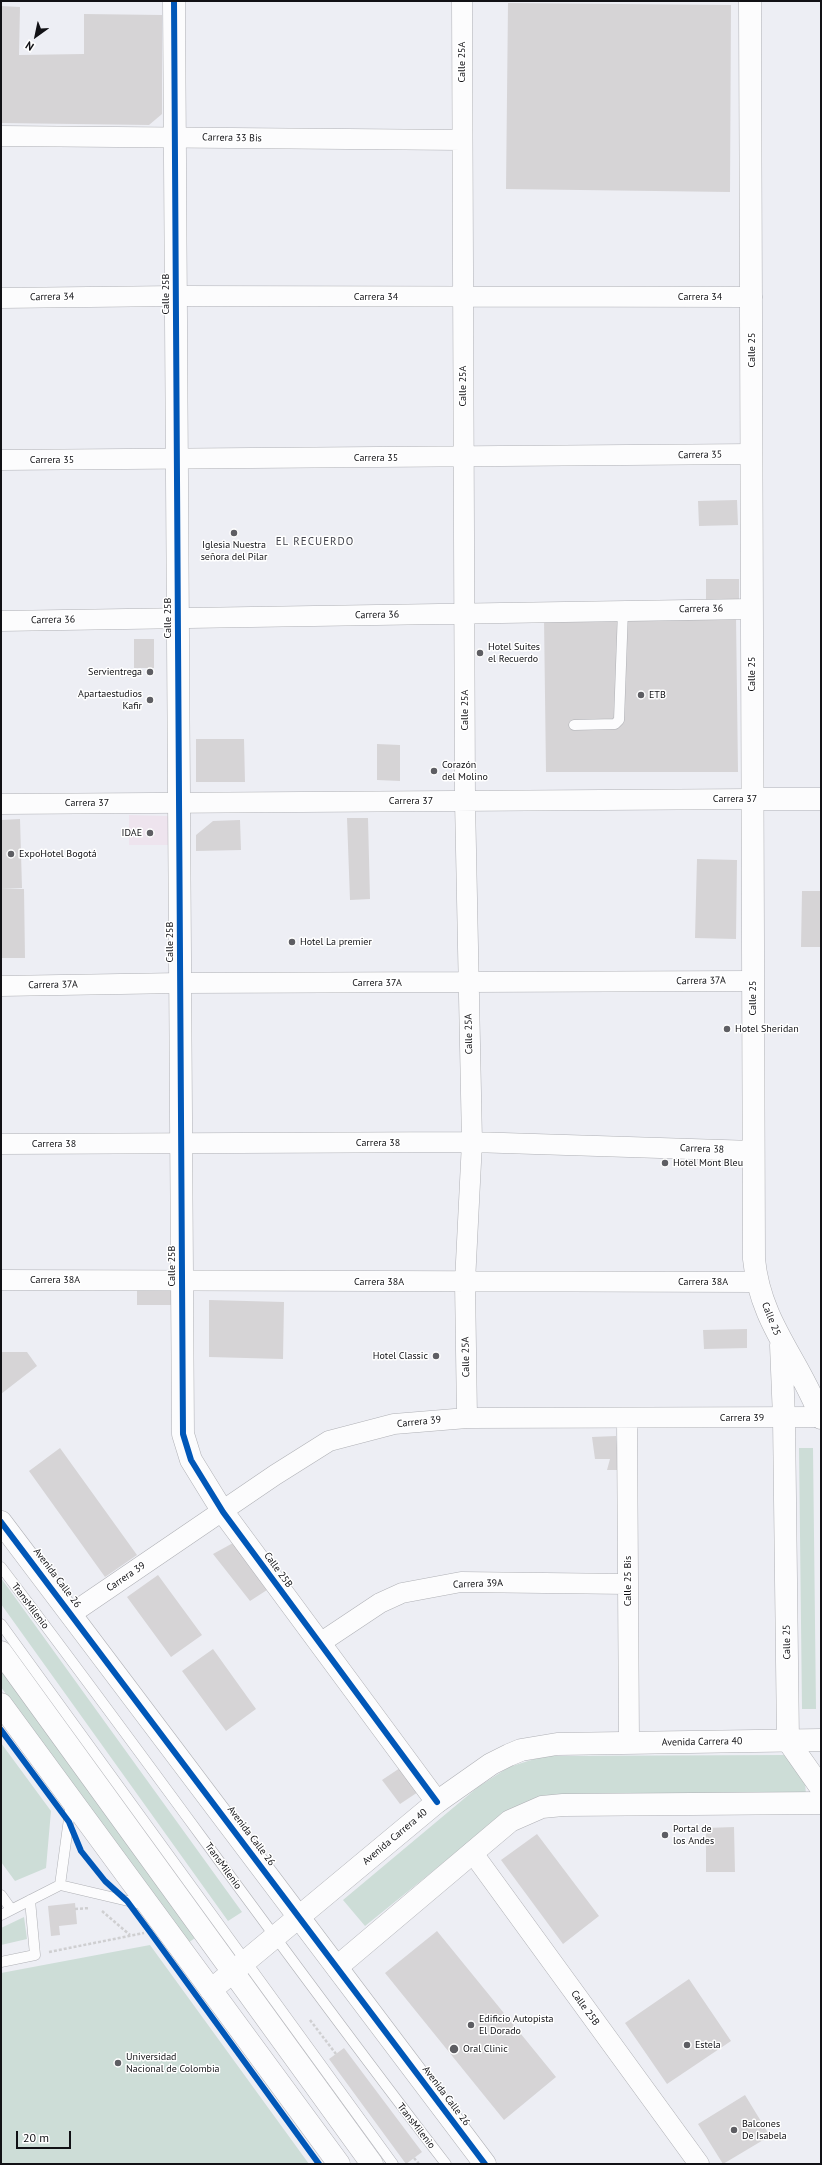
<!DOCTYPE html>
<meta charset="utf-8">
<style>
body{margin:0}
#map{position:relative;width:822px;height:2165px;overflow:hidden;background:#edeef4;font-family:"PT Sans",sans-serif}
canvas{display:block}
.frame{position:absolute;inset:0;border:2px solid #111115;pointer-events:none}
.north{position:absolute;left:16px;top:16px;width:40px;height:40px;-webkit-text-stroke:3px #fff;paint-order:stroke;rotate:213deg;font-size:11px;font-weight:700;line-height:16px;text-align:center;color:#111115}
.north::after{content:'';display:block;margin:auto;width:14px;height:18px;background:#111115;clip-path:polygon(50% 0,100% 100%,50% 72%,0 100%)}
.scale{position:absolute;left:16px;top:2131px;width:55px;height:18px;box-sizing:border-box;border:2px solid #111115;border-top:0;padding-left:5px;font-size:12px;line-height:14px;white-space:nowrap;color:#111115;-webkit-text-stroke:3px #fff;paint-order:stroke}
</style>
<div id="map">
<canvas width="822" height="2165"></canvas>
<div class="frame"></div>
<div class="north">N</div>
<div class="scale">20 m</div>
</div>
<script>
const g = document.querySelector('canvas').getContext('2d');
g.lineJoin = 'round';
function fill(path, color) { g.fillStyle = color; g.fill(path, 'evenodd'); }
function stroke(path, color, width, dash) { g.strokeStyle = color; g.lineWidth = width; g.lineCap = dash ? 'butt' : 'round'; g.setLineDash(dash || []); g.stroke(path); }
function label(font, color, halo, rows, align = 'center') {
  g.font = font + ' "PT Sans",sans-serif'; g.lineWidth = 3; g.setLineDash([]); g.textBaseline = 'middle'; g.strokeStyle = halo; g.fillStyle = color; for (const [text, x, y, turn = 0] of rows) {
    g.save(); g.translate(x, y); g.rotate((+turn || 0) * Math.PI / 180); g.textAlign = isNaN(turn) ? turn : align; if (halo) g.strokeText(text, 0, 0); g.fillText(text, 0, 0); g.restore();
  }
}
const education = new Path2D(`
 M129,815L167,816L169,818L170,845H129Z`);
const green = new Path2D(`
 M799,1448H813L816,1709H802Z
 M1,1578L242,1912L228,1921L1,1604Z
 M1,1669L195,1938L188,1943L99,1825L1,1687Z
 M1,1743L51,1811L46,1868L15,1881L1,1862Z
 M784,1755L805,1780L806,1796L500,1817L365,1926L343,1900L478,1787L509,1767L544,1756Z
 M24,1917L27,1939L1,1945V1928Z
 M150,1945L309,2164H1V1973Z`);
const building = new Path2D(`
 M508,3L731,5L730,192L506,189Z
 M1,6L20,7L19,55L84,54V14L162,15V114L149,125L1,123Z
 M737,500L738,525L699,526L698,501Z
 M706,579H739V601H706Z
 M736,616L738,772H546L544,619Z
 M134,639H154V668H134Z
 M196,739H244L245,782H196Z
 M377,744L400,745V781L377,780Z
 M347,818H368L370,899L350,900Z
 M20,819L22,888L1,889V820Z
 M240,820L241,850L196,851V835L213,821Z
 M697,859L737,860L736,939L695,938Z
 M1,889H24L25,958H1Z
 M802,891H821V947H801Z
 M137,1287L172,1288L171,1305H137Z
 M209,1300L284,1302L283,1359L209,1357Z
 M747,1329V1348L704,1349L703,1330Z
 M1,1352H27L37,1366L1,1394Z
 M616,1436L619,1470H607L610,1459H595L592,1437Z
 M60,1448L137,1555L105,1577L29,1471Z
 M233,1543L267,1590L250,1601L213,1554Z
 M158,1575L202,1635L171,1657L127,1597Z
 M213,1649L256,1709L226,1731L182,1671Z
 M403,1766L421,1790L400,1804L382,1780Z
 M734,1827L735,1872H706V1828Z
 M537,1834L599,1916L563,1944L501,1860Z
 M75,1903L77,1924L59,1926L60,1935L51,1936L48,1906Z
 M437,1931L556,2077L504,2120L385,1973Z
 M689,1979L731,2041L667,2084L625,2023Z
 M344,2048L422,2152L406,2164L329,2059Z
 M745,2095L770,2136L723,2164L698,2124Z`);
const path = new Path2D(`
 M75,1909L90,1908
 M102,1911L130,1935
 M49,1952L144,1933
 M310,2020L336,2054
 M414,2158L419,2164`);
const service = new Path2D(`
 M574,725L615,724L619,720L623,610
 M1,1567C152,1765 294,1968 446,2164
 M1,1624L393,2164
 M60,1885L71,1804
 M1,1895L11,1909
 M1,1915L60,1885L145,1905
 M1,1962L35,1955L30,1900`);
const minor = new Path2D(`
 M462,1L465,801L472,1142L465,1282L467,1418
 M1,136L462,140
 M1,298L176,296L752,297
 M1,460L752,454
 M1,621L752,609
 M1,804L753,799
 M1,986L180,983L753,981
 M1,1144L472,1142L754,1151
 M1,1280L758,1282
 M627,1419L629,1743
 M71,1614L275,1475L329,1441L394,1424L467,1418L821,1417
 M320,1643L380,1603L402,1593L461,1582L628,1584
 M472,1852L699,2164`);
const tertiary = new Path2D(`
 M174,1L183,1434L191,1460L223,1512L437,1802
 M750,1L754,1259C760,1323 800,1361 821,1418
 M753,799H821
 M781,1345L784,1418L788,1741L821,1788`);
const secondary = new Path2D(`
 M337,1967L510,1821L542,1807L563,1805L821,1803
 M211,1990L437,1802L491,1764L509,1755L521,1750L557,1744L821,1740`);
const primary = new Path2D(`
 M1,1522L485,2164
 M1,1652L372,2164
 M1,1704L339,2164`);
const cycleway = new Path2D(`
 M174,1L183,1434L191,1460L223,1512L437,1802
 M1,1522L485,2164
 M1,1730L69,1822L81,1851L105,1881L127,1901L150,1932L319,2164`);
const markers = [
 [234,533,4,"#5e5e63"],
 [480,653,4,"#5e5e63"],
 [150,672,4,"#5e5e63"],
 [641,695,4,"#5e5e63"],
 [150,700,4,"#5e5e63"],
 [434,771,4,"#5e5e63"],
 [150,833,4,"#5e5e63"],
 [11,854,4,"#5e5e63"],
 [292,942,4,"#5e5e63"],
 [727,1029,4,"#5e5e63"],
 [665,1163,4,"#5e5e63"],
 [436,1356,4,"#5e5e63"],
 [665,1835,4,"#5e5e63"],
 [471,2025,4,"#5e5e63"],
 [687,2045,4,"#5e5e63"],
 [454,2049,5,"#5e5e63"],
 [118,2063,4,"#5e5e63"],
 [734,2130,4,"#5e5e63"]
];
const streetNames = [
 ["Calle 25A",462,62,-90],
 ["Carrera 33 Bis",232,138,1],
 ["Calle 25B",166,294,-90],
 ["Carrera 34",52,297,-1],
 ["Carrera 34",376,297],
 ["Carrera 34",700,297],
 ["Calle 25",752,350,-90],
 ["Calle 25A",463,386,-90],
 ["Carrera 35",700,455,-1],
 ["Carrera 35",376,458],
 ["Carrera 35",52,460],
 ["Carrera 36",701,609,-1],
 ["Carrera 36",377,615,-1],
 ["Calle 25B",168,618,-90],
 ["Carrera 36",53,620,-1],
 ["Calle 25",752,674,-90],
 ["Calle 25A",465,710,-90],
 ["Carrera 37",735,799],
 ["Carrera 37",411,801],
 ["Carrera 37",87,803],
 ["Calle 25B",170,942,-90],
 ["Carrera 37A",701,981,-1],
 ["Carrera 37A",377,983],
 ["Carrera 37A",53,985,-1],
 ["Calle 25",753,998,-90],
 ["Calle 25A",469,1034,-91],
 ["Carrera 38",378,1143],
 ["Carrera 38",54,1144],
 ["Carrera 38",702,1149,2],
 ["Calle 25B",172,1266,-90],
 ["Carrera 38A",55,1280],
 ["Carrera 38A",379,1282],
 ["Carrera 38A",703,1282],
 ["Calle 25",771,1319,68],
 ["Calle 25A",466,1357,-91],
 ["Carrera 39",742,1418],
 ["Carrera 39",419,1422,-6],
 ["Calle 25B",278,1570,54],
 ["Carrera 39",126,1577,-34],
 ["Avenida Calle 26",57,1578,53],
 ["Calle 25 Bis",628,1581,-90],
 ["Carrera 39A",478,1584,-2],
 ["TransMilenio",30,1606,53],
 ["Calle 25",787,1642,-91],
 ["Avenida Carrera 40",702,1742,-1],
 ["Avenida Calle 26",251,1836,53],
 ["Avenida Carrera 40",395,1837,-40],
 ["TransMilenio",223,1866,54],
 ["Calle 25B",585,2008,54],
 ["Avenida Calle 26",446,2096,53],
 ["TransMilenio",416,2126,52]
];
const poiNames = [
 ["Iglesia Nuestra",234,545,"center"],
 ["señora del Pilar",234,557,"center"],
 ["Hotel Suites",488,647],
 ["el Recuerdo",488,659],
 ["Servientrega",142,672,"right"],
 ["Apartaestudios",142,694,"right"],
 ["Kafir",142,706,"right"],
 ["ETB",649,695],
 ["Corazón",442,765],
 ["del Molino",442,777],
 ["IDAE",142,833,"right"],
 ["ExpoHotel Bogotá",19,854],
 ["Hotel La premier",300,942],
 ["Hotel Sheridan",735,1029],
 ["Hotel Mont Bleu",673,1163],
 ["Hotel Classic",428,1356,"right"],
 ["Portal de",673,1829],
 ["los Andes",673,1841],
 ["Edificio Autopista",479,2019],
 ["El Dorado",479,2031],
 ["Estela",695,2045],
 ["Oral Clinic",463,2049],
 ["Universidad",126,2057],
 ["Nacional de Colombia",126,2069],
 ["Balcones",742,2124],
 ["De Isabela",742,2136]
];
const neighbourhoodNames = [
 ["EL RECUERDO",315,542]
];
fill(education, '#eee4ee');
fill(green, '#cdddd7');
fill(building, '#d6d4d6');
stroke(service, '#afb0b5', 11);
stroke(minor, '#afb0b5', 21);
stroke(tertiary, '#afb0b5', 23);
stroke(secondary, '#afb0b5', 23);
stroke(primary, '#afb0b5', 23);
stroke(path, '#cfcfd1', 2.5, [3, 2]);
stroke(service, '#fcfcfd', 10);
stroke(minor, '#fcfcfd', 20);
stroke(tertiary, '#fcfcfd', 22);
stroke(secondary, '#fcfcfd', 22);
stroke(primary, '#fcfcfd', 22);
stroke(cycleway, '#0057b8', 6);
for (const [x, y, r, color] of markers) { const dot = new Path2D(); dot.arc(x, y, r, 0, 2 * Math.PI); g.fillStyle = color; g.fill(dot); stroke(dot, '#fff', 1.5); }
label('10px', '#111115', '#fff', streetNames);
label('10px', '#111115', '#fff', poiNames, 'left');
g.letterSpacing = '1px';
label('11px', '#42434c', '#fff', neighbourhoodNames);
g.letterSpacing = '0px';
</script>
